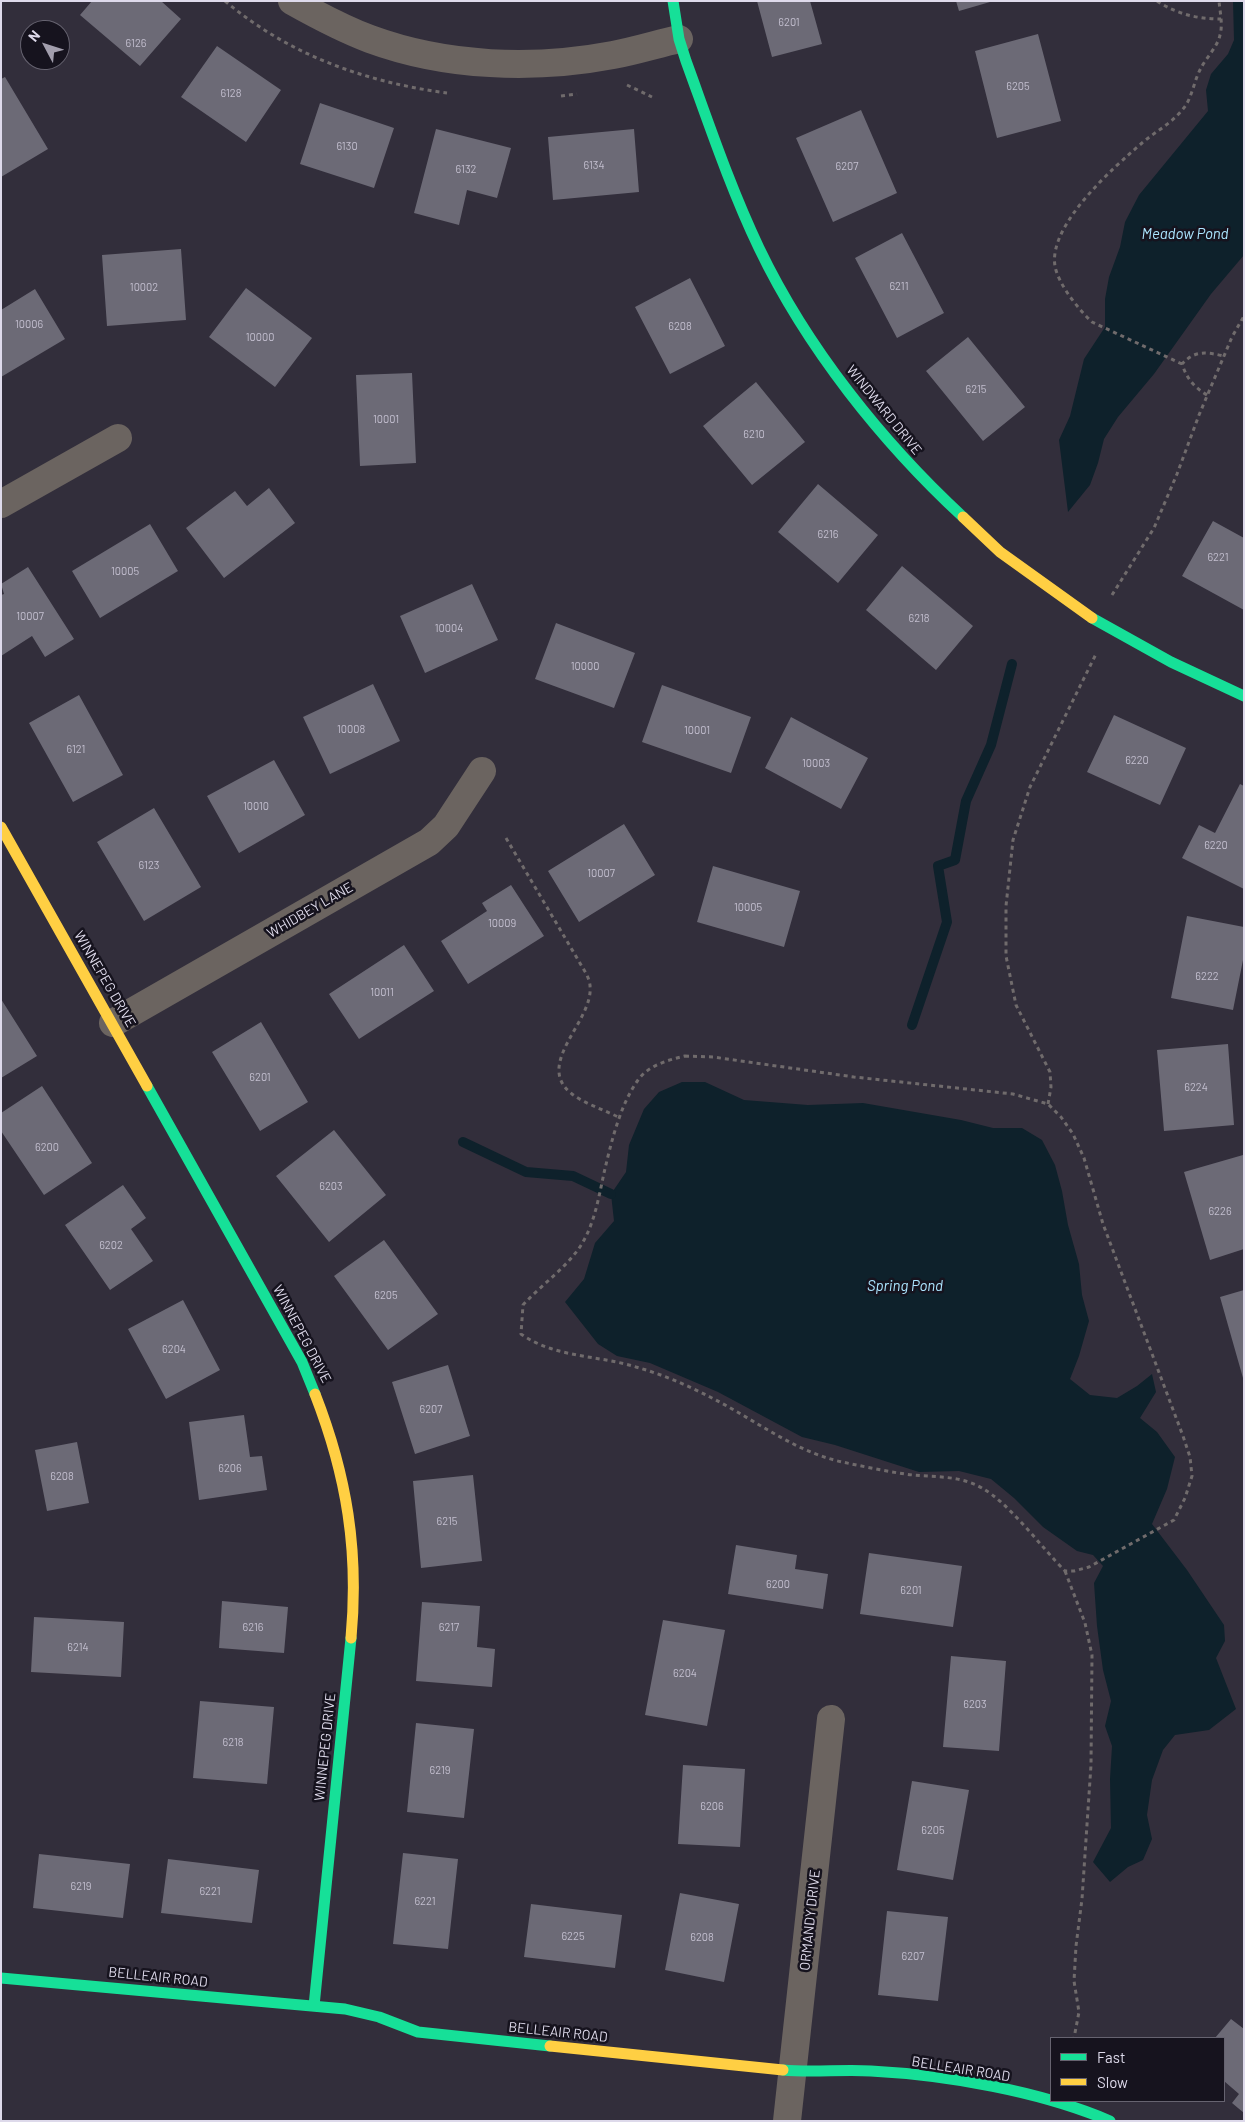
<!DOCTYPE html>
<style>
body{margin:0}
#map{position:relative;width:1245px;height:2122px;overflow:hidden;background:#322e3b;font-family:Barlow,sans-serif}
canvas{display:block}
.frame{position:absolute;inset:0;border:2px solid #dedaeb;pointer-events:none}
.legend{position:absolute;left:1050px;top:2037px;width:175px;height:65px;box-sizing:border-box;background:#16131e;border:1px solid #666370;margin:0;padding:6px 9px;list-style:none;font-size:15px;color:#dedaeb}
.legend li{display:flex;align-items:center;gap:10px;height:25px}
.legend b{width:25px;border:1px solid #666370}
.north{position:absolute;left:20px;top:20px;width:50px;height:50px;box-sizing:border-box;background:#16131e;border:1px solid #666370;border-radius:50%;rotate:310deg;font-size:14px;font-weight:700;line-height:20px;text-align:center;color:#dedaeb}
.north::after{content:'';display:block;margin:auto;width:18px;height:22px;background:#a29ead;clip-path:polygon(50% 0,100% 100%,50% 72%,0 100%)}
</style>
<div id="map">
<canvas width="1245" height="2122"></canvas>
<div class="frame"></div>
<ul class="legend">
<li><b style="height:6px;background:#16e098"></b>Fast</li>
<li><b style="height:6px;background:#ffcf43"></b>Slow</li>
</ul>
<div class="north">N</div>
</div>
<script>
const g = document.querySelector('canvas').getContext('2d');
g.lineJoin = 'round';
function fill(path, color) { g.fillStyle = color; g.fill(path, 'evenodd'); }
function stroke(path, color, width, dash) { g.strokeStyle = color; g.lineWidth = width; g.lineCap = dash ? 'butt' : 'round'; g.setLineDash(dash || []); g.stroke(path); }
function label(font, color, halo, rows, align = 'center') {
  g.font = font + ' Barlow,sans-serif'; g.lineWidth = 5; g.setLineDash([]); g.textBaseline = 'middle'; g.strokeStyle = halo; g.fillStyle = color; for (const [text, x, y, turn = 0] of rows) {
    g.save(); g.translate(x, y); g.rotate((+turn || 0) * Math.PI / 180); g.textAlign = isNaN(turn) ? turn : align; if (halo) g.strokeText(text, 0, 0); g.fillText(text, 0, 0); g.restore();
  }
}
const water = new Path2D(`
 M1233,1H1244V255L1211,294L1154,374L1118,417L1104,439L1098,463L1090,485L1068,512L1059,440L1070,416L1084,359L1105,327V299L1109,277L1120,247L1125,222L1139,195L1208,111L1206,90L1211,74L1228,54L1234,40Z
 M682,1082H705L744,1100L808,1105L863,1103L961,1120L993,1128H1022L1042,1140L1055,1165L1062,1191L1068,1225L1079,1264L1082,1295L1089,1321L1079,1356L1070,1379L1090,1395L1117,1398L1137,1386L1152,1374L1156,1392L1140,1418L1157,1432L1175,1457L1167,1489L1152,1524L1187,1570L1224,1625L1225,1641L1216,1658L1236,1709L1209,1730L1175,1735L1163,1750L1152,1780L1147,1815L1152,1839L1143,1860L1128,1867L1110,1882L1093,1862L1111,1828L1110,1779L1112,1746L1105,1726L1111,1701L1103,1670L1097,1626L1094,1583L1103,1566L1093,1555L1077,1551L1043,1527L1014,1498L991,1479L959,1471L919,1472L835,1445L802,1437L718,1392L650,1363L617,1356L598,1344L565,1302L584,1279L595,1243L614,1221L611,1194L626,1172L629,1145L644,1109L659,1092Z`);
const stream = new Path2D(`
 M912,1025L947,922L938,866L955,860L966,801L991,745L1012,664
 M463,1142L526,1172L573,1176L611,1194`);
const building = new Path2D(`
 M92,1H161L181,19L140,66L80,15Z
 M757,1H810L822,44L772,57Z
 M956,1H990V2L959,11Z
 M1038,34L1061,121L997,138L975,51Z
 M217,46L281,90L246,142L181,97Z
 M5,77L48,149L1,177V79Z
 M320,103L394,128L374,188L300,164Z
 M861,110L897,193L833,222L796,138Z
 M436,129L511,148L497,198L467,190L459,225L414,213Z
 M634,129L639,192L553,200L548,137Z
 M902,233L944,313L897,338L855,258Z
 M181,249L186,320L107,326L102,255Z
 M690,278L725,346L670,374L635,307Z
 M246,288L312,338L275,387L209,337Z
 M35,289L65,339L1,377V310Z
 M968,337L1025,407L983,441L926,371Z
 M412,373L416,463L360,466L356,375Z
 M756,382L805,442L752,485L703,426Z
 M818,484L878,535L838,583L778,532Z
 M269,488L295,523L224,578L186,528L235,491L247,506Z
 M1213,521L1244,538V610L1182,576Z
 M150,524L178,571L100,618L72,571Z
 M902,566L973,626L936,670L866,610Z
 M28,567L74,639L45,657L32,636L1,656V595L4,594L1,584Z
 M472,584L498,640L425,673L400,616Z
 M556,623L635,653L614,708L535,679Z
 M373,684L400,741L330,774L303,717Z
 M662,685L751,717L731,773L642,742Z
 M79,695L123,775L73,802L29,723Z
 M1114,715L1186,748L1160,805L1087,772Z
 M791,717L868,758L841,809L765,768Z
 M274,760L305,815L239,853L207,796Z
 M1240,784L1244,786V889L1182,858L1199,825L1215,833Z
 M154,808L201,887L144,921L97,842Z
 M624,824L655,875L579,922L548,871Z
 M713,866L800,891L784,947L697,922Z
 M511,885L544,936L468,984L441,941L487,911L482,903Z
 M1187,916L1244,927V955L1233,1010L1171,998Z
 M404,945L434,991L359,1039L329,994Z
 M1,999L37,1056L1,1078Z
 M261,1022L308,1102L260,1131L212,1052Z
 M1228,1044L1234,1125L1164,1131L1157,1050Z
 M42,1086L92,1163L44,1195L1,1131V1113Z
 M334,1130L386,1195L329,1242L276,1176Z
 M1243,1155L1244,1249L1210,1260L1184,1172Z
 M123,1185L146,1218L131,1229L153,1261L110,1290L65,1225Z
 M384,1240L438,1314L388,1350L334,1276Z
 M1244,1290V1378H1243L1220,1297Z
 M183,1300L220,1370L166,1399L128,1329Z
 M448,1365L470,1436L415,1454L392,1382Z
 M244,1415L250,1457L262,1456L267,1490L199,1500L189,1422Z
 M77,1442L89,1503L47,1511L35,1450Z
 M473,1475L482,1561L421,1568L413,1481Z
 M736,1545L797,1555L795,1569L828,1574L823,1609L728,1594Z
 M869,1553L962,1566L953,1627L860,1614Z
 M222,1601L288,1607L284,1653L219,1648Z
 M422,1602L480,1606L477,1647L495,1649L492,1687L416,1681Z
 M34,1617L124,1622L121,1677L31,1672Z
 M663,1620L725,1630L707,1726L645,1715Z
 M951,1656L1006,1661L999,1751L943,1747Z
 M200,1701L274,1707L267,1784L193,1778Z
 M416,1723L474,1729L464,1818L407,1812Z
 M683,1765L745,1769L740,1847L678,1844Z
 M912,1781L969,1790L953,1880L897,1870Z
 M403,1853L458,1859L448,1949L393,1944Z
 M39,1854L130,1864L123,1918L33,1908Z
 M168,1859L259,1870L252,1923L161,1913Z
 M680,1893L739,1904L724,1982L665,1970Z
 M531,1904L622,1915L615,1968L524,1957Z
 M887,1911L948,1917L938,2001L878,1995Z
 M1231,2019L1244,2029V2113L1232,2103L1239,2094L1224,2081V2038H1215Z`);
const path = new Path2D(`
 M225,1C289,55 365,82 447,93
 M1157,1C1177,14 1197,19 1221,19
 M627,85L652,97
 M561,96L577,94
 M1182,364L1092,322C1079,310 1058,284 1055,266C1048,225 1114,167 1142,143C1156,131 1171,124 1183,109C1192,99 1194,80 1201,68C1206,58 1218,46 1220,35C1223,25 1220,12 1219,1
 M1207,395C1194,387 1187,379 1182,364C1195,350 1206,352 1224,356
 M1112,595L1154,528L1177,474L1199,415L1232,337L1244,316
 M506,838L587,975C588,978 590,982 590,986C594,1021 533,1064 572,1094C585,1104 605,1110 620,1118
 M685,1056L713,1057L854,1077L1013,1094L1048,1104L1061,1117L1073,1134L1084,1158L1103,1224L1183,1436L1190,1457L1192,1476L1185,1498L1174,1520L1089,1567L1074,1571H1065C1042,1548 1009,1503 982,1488C958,1474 931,1478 905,1474C884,1471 862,1466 842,1462C793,1451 754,1419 710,1397C687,1385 661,1374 636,1367C598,1355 555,1358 521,1334L523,1305C542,1284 569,1266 583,1242C595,1221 599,1196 604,1173C611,1143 620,1105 638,1080C649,1065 668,1060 685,1056Z
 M1048,1104L1051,1087L1050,1072L1016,1005L1006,956V906L1013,840L1030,787L1096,654
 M1065,1571L1085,1623L1092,1655L1091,1765L1082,1899L1076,1946L1074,1981L1079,2012L1074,2038`);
const street = new Path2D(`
 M292,1C317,15 343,29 370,39C446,67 534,70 613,55C635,51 657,44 679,39
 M1,504L118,438
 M113,1023L429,842L446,826L482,771
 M787,2121L831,1719`);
const fast = new Path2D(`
 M673,1L679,39L686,61C709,124 730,187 759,248C807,348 882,442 963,517
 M1092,618L1171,662L1244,696
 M147,1086L302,1362L315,1394
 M1,1978L345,2009L379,2017L418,2032L550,2046
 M314,2006L351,1638
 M783,2070C812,2073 842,2069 871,2071C947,2075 1040,2091 1110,2121`);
const slow = new Path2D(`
 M963,517L1000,552L1092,618
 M1,827L147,1086
 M315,1394C347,1476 359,1551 351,1638
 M550,2046L783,2070`);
const numberNames = [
 ["6201",789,22],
 ["6126",136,43],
 ["6205",1018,86],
 ["6128",231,93],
 ["6130",347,146],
 ["6134",594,165],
 ["6207",847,166],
 ["6132",466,169],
 ["6211",899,286],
 ["10002",144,287],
 ["10006",29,324],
 ["6208",680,326],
 ["10000",260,337],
 ["6215",976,389],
 ["10001",386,419],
 ["6210",754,434],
 ["6216",828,534],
 ["6221",1218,557],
 ["10005",125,571],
 ["10007",30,616],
 ["6218",919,618],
 ["10004",449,628],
 ["10000",585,666],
 ["10008",351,729],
 ["10001",697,730],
 ["6121",76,749],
 ["6220",1137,760],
 ["10003",816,763],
 ["10010",256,806],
 ["6220",1216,845],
 ["6123",149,865],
 ["10007",601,873],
 ["10005",748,907],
 ["10009",502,923],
 ["6222",1207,976],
 ["10011",382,992],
 ["6201",260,1077],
 ["6224",1196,1087],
 ["6200",47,1147],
 ["6203",331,1186],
 ["6226",1220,1211],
 ["6202",111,1245],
 ["6205",386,1295],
 ["6204",174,1349],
 ["6207",431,1409],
 ["6206",230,1468],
 ["6208",62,1476],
 ["6215",447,1521],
 ["6200",778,1584],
 ["6201",911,1590],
 ["6216",253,1627],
 ["6217",449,1627],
 ["6214",78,1647],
 ["6204",685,1673],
 ["6203",975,1704],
 ["6218",233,1742],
 ["6219",440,1770],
 ["6206",712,1806],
 ["6205",933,1830],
 ["6219",81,1886],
 ["6221",210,1891],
 ["6221",425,1901],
 ["6225",573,1936],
 ["6208",702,1937],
 ["6207",913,1956]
];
const streetNames = [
 ["WINDWARD DRIVE",884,410,51],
 ["WHIDBEY LANE",310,910,-30],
 ["WINNEPEG DRIVE",105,979,60],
 ["WINNEPEG DRIVE",302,1334,62],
 ["WINNEPEG DRIVE",325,1747,-84],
 ["ORMANDY DRIVE",810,1920,-84],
 ["BELLEAIR ROAD",158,1977,6],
 ["BELLEAIR ROAD",558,2032,6],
 ["BELLEAIR ROAD",961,2069,9]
];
const waterNames = [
 ["Meadow Pond",1185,234],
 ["Spring Pond",905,1286]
];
fill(water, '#0e212b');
stroke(stream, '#0e212b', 10);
fill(building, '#6c6a76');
stroke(path, '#706b6c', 3, [4, 4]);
stroke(street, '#6b6460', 28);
stroke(fast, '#16e098', 11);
stroke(slow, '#ffcf43', 11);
label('11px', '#c2bece', null, numberNames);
label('14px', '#dedaeb', '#16131e', streetNames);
label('italic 15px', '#ace5ff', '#16131e', waterNames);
</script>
